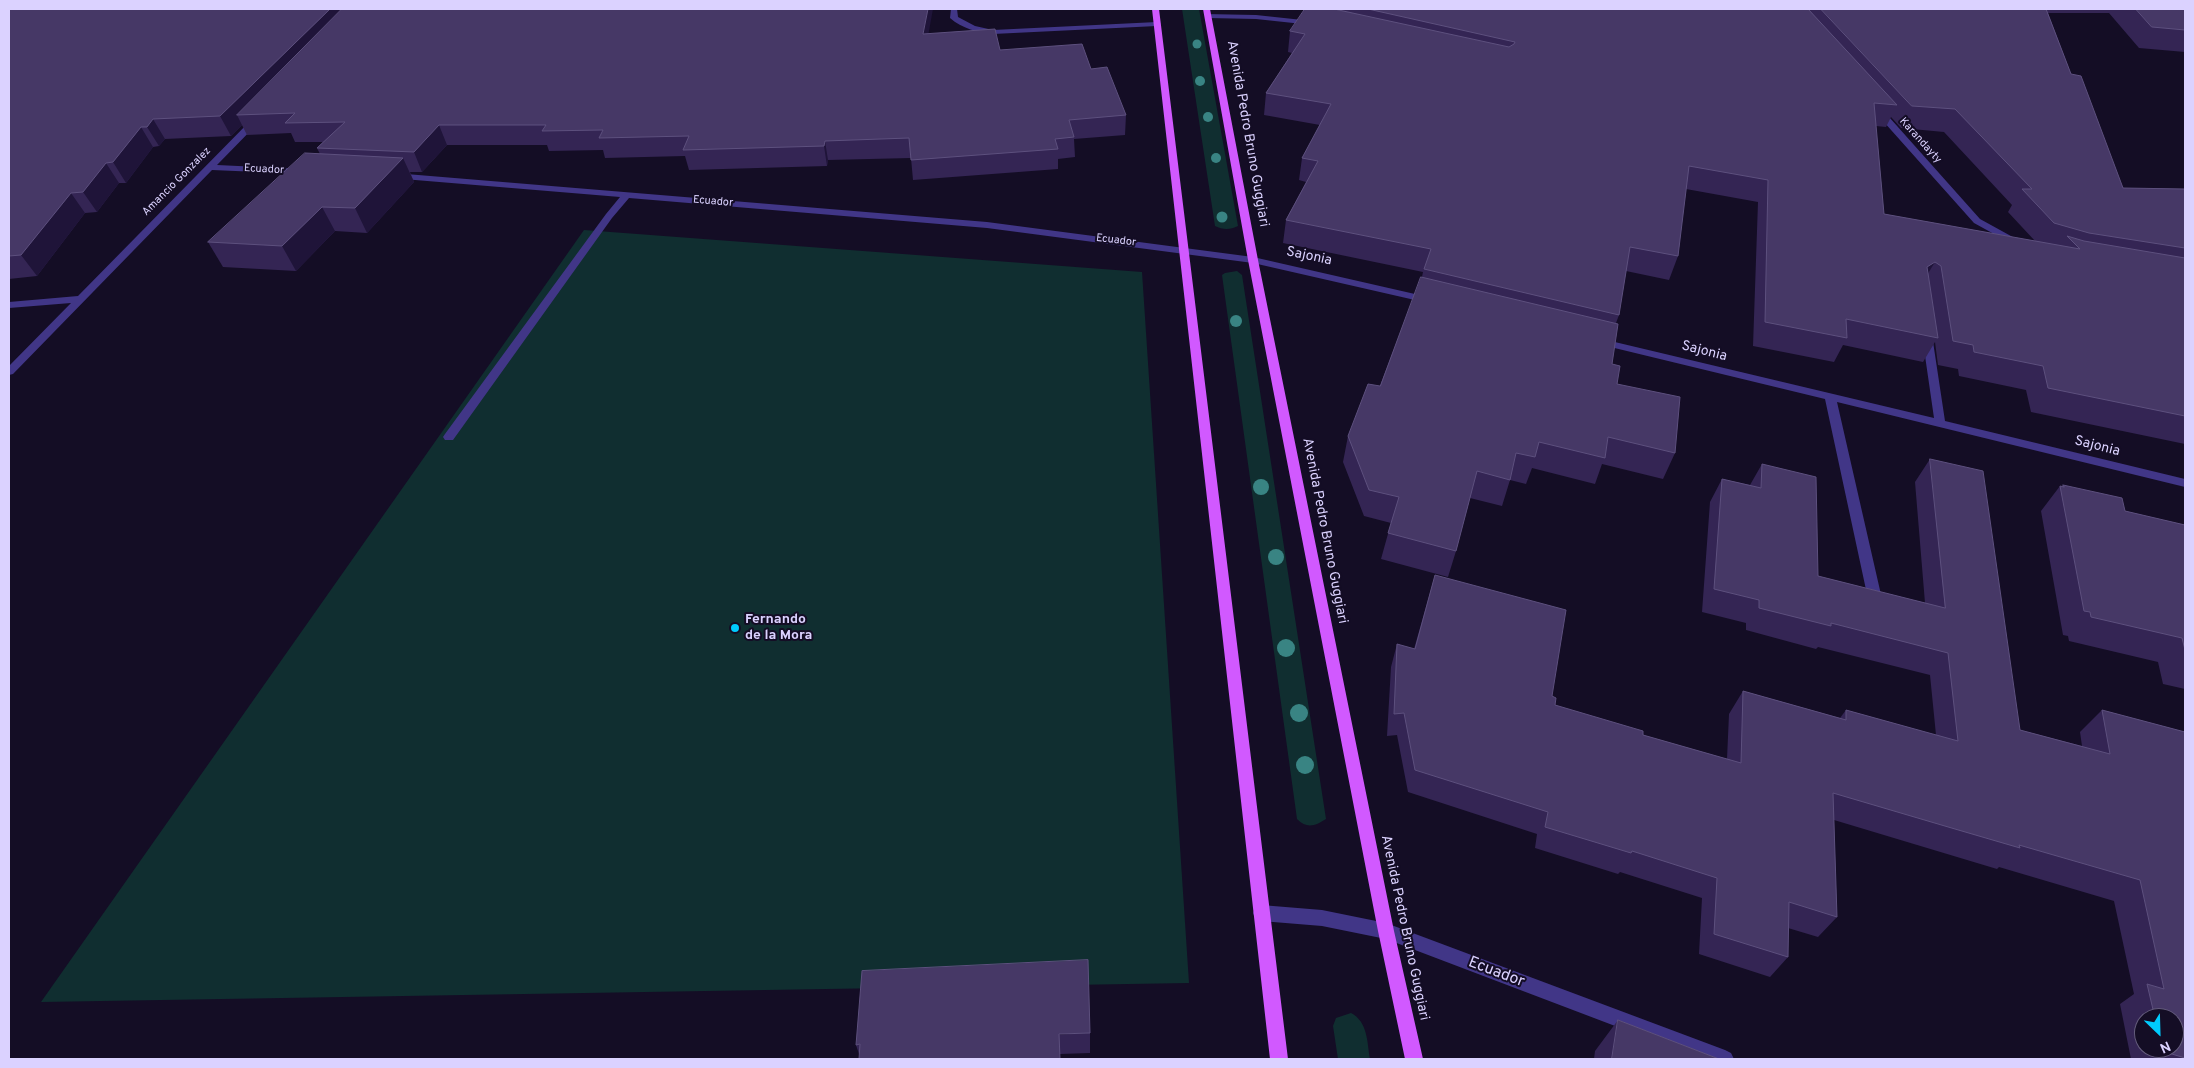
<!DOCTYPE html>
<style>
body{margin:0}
#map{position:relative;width:2194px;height:1068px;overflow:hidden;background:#140d25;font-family:Overpass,sans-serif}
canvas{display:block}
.frame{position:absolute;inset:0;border:10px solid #dbd2ff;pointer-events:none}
.north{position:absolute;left:2134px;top:1008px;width:50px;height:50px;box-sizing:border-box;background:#140d25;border:1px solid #645c7c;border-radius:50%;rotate:156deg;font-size:14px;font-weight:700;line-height:20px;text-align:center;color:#dbd2ff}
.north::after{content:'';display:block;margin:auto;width:18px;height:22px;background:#00cbfd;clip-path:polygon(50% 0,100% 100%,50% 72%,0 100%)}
</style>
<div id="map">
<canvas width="2194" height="1068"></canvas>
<div class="frame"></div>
<div class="north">N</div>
</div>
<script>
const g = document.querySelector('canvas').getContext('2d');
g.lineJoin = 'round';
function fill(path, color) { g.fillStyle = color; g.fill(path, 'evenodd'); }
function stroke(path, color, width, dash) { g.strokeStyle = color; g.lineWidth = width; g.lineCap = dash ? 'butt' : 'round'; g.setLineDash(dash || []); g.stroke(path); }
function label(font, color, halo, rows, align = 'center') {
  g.font = font + ' Overpass,sans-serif'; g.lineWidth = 4; g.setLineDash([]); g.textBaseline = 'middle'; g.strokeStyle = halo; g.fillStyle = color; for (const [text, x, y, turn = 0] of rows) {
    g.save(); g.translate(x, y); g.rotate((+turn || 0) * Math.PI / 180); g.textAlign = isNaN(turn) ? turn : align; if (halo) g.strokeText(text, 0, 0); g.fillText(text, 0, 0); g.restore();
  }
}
const green = new Path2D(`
 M1182,9H1199L1238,226C1230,230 1223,230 1215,226Z
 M584,230L1142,272L1189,983L41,1002Z
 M1237,271L1242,275L1326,819C1315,826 1307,829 1297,819L1222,275L1225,273Z
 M1351,1013C1368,1022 1367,1042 1370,1059H1338L1333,1026L1336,1018Z`);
const minor = new Path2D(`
 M951,9H957L958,17L975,26L993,30L1157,22L1161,24L1157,26L993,34C978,32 962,29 950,18Z
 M1205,14L1256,15L1312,21L1316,23L1312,25L1256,19L1208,18H1205Z
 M1875,108H1881L1980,219L2020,241V245H2014L1974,223L1875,112Z
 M257,116L261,119L260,121L217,165L302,169L305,170V174L212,170L13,374L9,375V366L71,303L9,308V302L78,296L254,117Z
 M394,173L987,222L1253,257L1428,297L1433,300L1428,303L1253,263L987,228L629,198L612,218L453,440H445L443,437L445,434L606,214L620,197L391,178L390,176Z
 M1927,332L1932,335L1945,421L2185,479V487L1837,402L1882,599L1880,603H1870L1868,599L1825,399L1598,344L1593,341L1598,338L1934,418L1922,335Z
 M1261,905L1322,910L1386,923L1725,1050L1731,1053L1734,1059H1702L1386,939L1322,926L1261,921L1255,918L1253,913L1255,908Z`);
const major = new Path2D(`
 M1152,9H1159L1288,1059H1270Z
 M1203,9H1210L1258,260L1394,931L1423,1059H1405L1378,931L1248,260Z`);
const trees = [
 [1197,44,4.5],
 [1200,81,5],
 [1208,117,5],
 [1216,158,5],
 [1222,217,5.5],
 [1236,321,6],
 [1261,487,8],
 [1276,557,8],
 [1286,648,9],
 [1299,713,9],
 [1305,765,9]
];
const wall = new Path2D(`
 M9,9L928,34L1000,50L1091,69L1126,115L1125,135L1074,139L1075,157L1058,159V169L913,180L911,158L828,160L827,166L689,170L685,156L605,158L603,150L549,151L547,145H447L422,172H410L414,182L367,233L335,231L296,271L223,267L208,242L320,154L317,148L323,142H295L291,133L247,135L242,125L231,136L165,139L159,146L153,147L126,183H119L97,212L85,213L37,276L9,279Z
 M1305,9H2185V52L2139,48L2109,13H2048L2071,74L2123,188L2185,189V444L2031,412L2026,390L1959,376L1958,369L1938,365L1935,342L1923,362L1843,345L1834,362L1753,346L1758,202L1686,189L1678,256L1669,280L1626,271L1619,315L1616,323L1612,364L1617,384L1675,453L1663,479L1602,464L1595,484L1532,468L1526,484L1510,480L1502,506L1470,498L1456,551L1448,577L1381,559L1391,523L1364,516L1343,462L1348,436L1380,386L1422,277L1423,272L1283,243L1286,220L1306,182L1299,180L1302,158L1320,125L1264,115L1266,93L1292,53L1288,52L1290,31ZM1891,117L1901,128L1944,132L2012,205L2008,212L2035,241L1884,214L1876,126L1886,127Z
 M1930,459L2020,730L2082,746L2080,732L2102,710L2185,732V1059H2131L2120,1004L2134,994L2114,901L1999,867L1997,869L1834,820L1837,917L1818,937L1788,928V957L1770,977L1699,954L1702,898L1620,872L1618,874L1535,848L1537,834L1408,792L1397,735L1387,736L1391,667L1397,644L1414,649L1435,575L1552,696L1555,705L1643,735L1727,759L1729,714L1743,691L1840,718L1846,710L1936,735L1930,675L1818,647L1816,649L1746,630V623L1702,612L1710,502L1722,479L1750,485L1762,464L1818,576L1925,603L1915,482ZM2144,1018H2174V1048H2144Z
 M2063,485L2125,511L2185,525V689L2163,684L2158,662L2069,641L2068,636L2063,635L2041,511L2060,486L2062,487Z
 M1618,1020L1719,1059H1594L1595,1051Z
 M1090,1033V1053L1060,1054H859L856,1045Z`);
const shadedWall = new Path2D(`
 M330,9H356L237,115L242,125L231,136L220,116Z
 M928,9H933L925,53L923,34Z
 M153,119L165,139L159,146L147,127Z
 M439,125L447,145L422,172L414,152Z
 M141,127L153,147L126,183L113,162Z
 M825,141L828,160L827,166L824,146Z
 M403,158L414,182L367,233L355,208Z
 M106,163L119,183L97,212L83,192Z
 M71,193L85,213L37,276L21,255Z
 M322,207L335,231L296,271L282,246Z
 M1935,262L1921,285L1927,267Z`);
const building = new Path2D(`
 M9,9H330L220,116L153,119L147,127H141L113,162L106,163L83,192L71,193L21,255L9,256Z
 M342,9H928L923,34L995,29L1000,50L1082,44L1091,69L1107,67L1126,115L1069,120L1074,137L1055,139L1058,149L911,160L909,138L825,141L824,146L683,150L689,136L599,138L603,130L542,131L546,125H439L414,152L317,148L345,122L285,123L295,113L237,115Z
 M1305,9H1334L1509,47L1514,44L1515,42L1368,9H1808L1897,105L1874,103L1884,214L2080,249L2067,236L2084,241L2185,258V416L2048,388L2043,366L1974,352L1973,345L1953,341L1941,266L1935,262L1927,267L1938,338L1846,319L1847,338L1765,322L1768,180L1689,166L1678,256L1630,247L1619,315L1424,269L1431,249L1286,220L1318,161L1302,158L1331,104L1266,93L1305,34L1290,31Z
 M1821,9H2046L2071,74L2081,76L2123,188L2185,189V248L2089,233L2054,223L2022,189H2032L1955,109L1912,106Z
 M2136,9H2185V30L2152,27Z
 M305,153L403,158L355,208L322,207L282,246L208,242Z
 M1421,277L1618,324L1612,364L1620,366L1617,384L1680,397L1675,453L1608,437L1605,458L1539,442L1535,457L1516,453L1510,480L1477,471L1456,551L1388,533L1399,497L1369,490L1348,436L1368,384L1380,386Z
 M1930,459L1983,471L2020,730L2110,754L2102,710L2185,732V1058L2162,1051L2161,1048H2174V1018H2155L2147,984L2164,989L2140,880L2019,845L2020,848L1955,829L1833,793L1837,917L1789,902L1788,957L1714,934L1717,878L1632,851L1631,853L1545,827L1548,812L1415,770L1404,713L1394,714L1397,644L1415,649L1435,575L1566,610L1552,696L1556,698L1555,705L1643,731V735L1741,763L1743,691L1846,720V710L1958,741L1948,653L1831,623V626L1759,608V600L1714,589L1722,479L1761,488L1762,464L1816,477L1818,576L1945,608Z
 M2063,485L2122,498L2125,511L2185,525V650L2182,638L2091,617L2090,612L2084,611L2060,486L2064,487Z
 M1088,960L1090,1033L1059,1034L1060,1059H859L860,1044L856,1045L862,971Z
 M1618,1020L1719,1059H1612Z`);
const markers = [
 [735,628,5,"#00cbfd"]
];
const farStreetnames = [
 ["Karandayty",1920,141,48],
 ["Ecuador",264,170,3],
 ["Amancio Gonzalez",177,182,-45],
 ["Ecuador",713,202,5],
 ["Ecuador",1116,241,7]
];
const streetNames = [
 ["Avenida Pedro Bruno Guggiari",1247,134,80],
 ["Sajonia",1309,257,12],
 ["Sajonia",1704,352,14],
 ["Sajonia",2097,447,14],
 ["Avenida Pedro Bruno Guggiari",1324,531,79],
 ["Avenida Pedro Bruno Guggiari",1404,928,78]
];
const poiNames = [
 ["Fernando",745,620],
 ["de la Mora",745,636]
];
const nearStreetnames = [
 ["Ecuador",1496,973,21]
];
fill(green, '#102e30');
fill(minor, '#413687');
fill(major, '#d159ff');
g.fillStyle = '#398483';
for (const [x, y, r] of trees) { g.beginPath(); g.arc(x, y, r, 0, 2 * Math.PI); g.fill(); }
fill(wall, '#342554');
fill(shadedWall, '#1f1439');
fill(building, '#463866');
stroke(building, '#5d507e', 1);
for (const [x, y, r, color] of markers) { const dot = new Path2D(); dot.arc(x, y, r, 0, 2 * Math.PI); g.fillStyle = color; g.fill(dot); stroke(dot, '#140d25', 2); }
label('11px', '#dbd2ff', '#140d25', farStreetnames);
label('14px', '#dbd2ff', '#140d25', streetNames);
label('bold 14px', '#dbd2ff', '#140d25', poiNames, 'left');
label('16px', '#dbd2ff', '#140d25', nearStreetnames);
</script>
